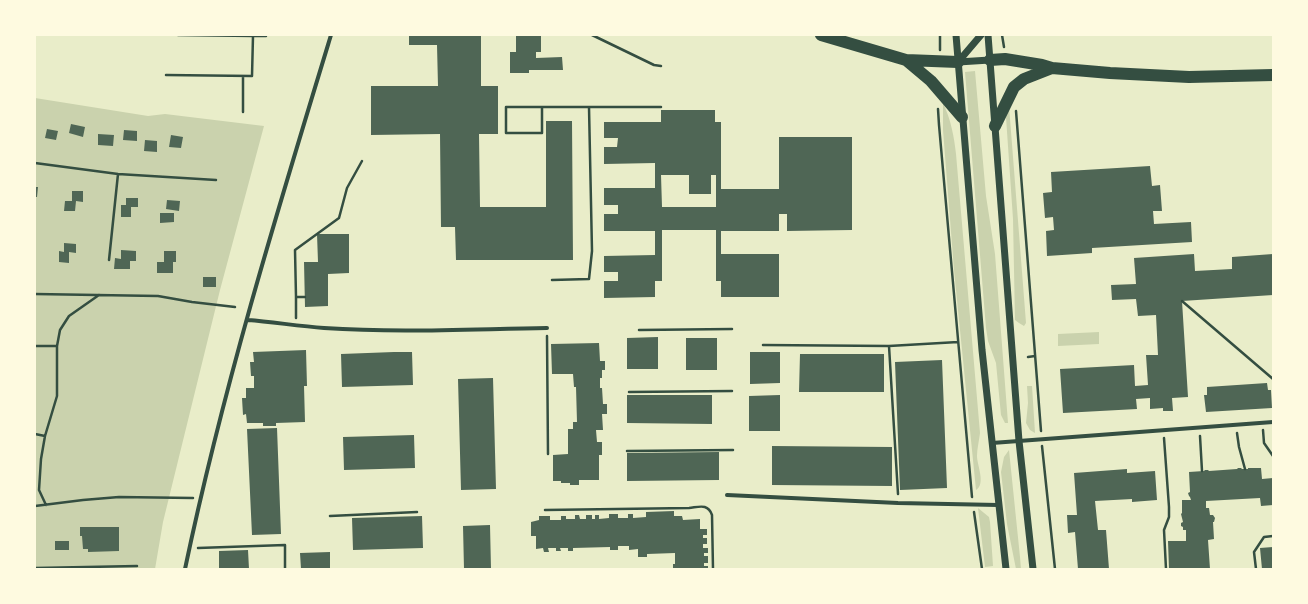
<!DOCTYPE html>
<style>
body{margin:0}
#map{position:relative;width:1308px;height:604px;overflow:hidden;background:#e9edc9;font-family:"Work Sans",sans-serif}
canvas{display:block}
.frame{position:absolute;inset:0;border:36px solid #fefae0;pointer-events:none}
</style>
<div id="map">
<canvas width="1308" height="604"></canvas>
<div class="frame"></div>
</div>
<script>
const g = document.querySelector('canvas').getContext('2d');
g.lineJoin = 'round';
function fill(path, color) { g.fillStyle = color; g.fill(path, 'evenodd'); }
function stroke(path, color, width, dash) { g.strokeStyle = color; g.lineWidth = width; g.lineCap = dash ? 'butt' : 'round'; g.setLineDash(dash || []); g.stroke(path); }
const green = new Path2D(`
 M975,71L986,196L995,254L1008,423H1005L1001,415L996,363L988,341L986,328L965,72Z
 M35,98L148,116L165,114L264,126L220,290L163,522L155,569H35Z
 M943,103C951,120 954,136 956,154L980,433C979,441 977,449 977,456C977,465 986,484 976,490L954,270L943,130Z
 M1009,106L1026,323L1024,326L1019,323L1015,320L1013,219L1006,117Z
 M1099,332V344L1058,346V334Z
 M1027,386H1032L1035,433L1030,430L1026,423L1028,403Z
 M1009,450L1020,557L1021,569H1016L1007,524L1001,472L1004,457Z
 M978,508L989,517L990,522L993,566L985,567Z`);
const building = new Path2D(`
 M409,35H481V86H498V134H479L480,207H546V121H572L573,260H456L455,227H441L440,134L371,135V86H438L437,45H409Z
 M516,35H541V52H536V58L562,57L563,70H529V73H510V52H516Z
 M661,110H715V122H721V189H779V137H852V230L787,231V214H779V231H721V254H779V297H721V281H716V230H662V281H655V297L604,298V281H618V272H604V256L655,255V231H604V214H618V205H604V188H655V163L604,164V147H617L618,138H604V122H661ZM661,175H689V194H711V175H716V207H662Z
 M71,124L85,127L83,137L69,133Z
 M47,129L58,131L56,140L45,138Z
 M124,130L137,131V141L123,140Z
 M98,134L114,135L113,146L98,145Z
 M171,135L183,137L181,148L169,147Z
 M145,140L157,141V152L144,151Z
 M1150,166L1152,186L1160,185L1162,211H1153L1154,224L1191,222L1192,242L1092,248V253L1047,256L1046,231L1054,230L1053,217L1045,218L1043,193L1052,192L1051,172Z
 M35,187H38L37,197H35Z
 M72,191H83V202L76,201L75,211H64L65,201H72Z
 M126,198H138V207H131V217H121V205H126Z
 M167,200L180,201L179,211L166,209Z
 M160,213H174V222L160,223Z
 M317,234H349V273L328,274V306L305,307L304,262H318Z
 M64,243L76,244V253L69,252V263L59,262V251L64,252Z
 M121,250L136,251V261H130V269H114L115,258L121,259Z
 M164,251H176V262H173V273H157V262H164Z
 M1194,254L1195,271L1232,269V257L1273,254V295L1182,301L1188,397L1172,398L1173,411H1163V408L1150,409V398L1136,399L1137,409L1063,413L1060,369L1134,365L1135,386L1148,385L1146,355H1158L1156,315L1138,316L1136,299L1112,300L1111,285L1136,284L1134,258Z
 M203,277H216V287H203Z
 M658,337V369H627V338Z
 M686,338H717V370H686Z
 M599,343L600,361H605V370H602V378H600V388H602L603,404H607V414H602L603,430H596L597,442H602V455H599V480H579V485H570V483H561V481H553V455L568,454V429H573V422H577L576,387H574L573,374H552L551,344Z
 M306,350L307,386H304L305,422L276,423V426H263V423H247L246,414L243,415L242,398H246V388H254V376H251L250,362H254L253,352Z
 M394,352H412L413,385L342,387L341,354Z
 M750,352H780V383L750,384Z
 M800,354H884V392H799Z
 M942,360L947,488L900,490L895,362Z
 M493,378L496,489L461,490L458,379Z
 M1267,383L1268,390H1271L1272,408L1206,412L1204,395H1207V387Z
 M627,395H712V424L627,423Z
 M780,395V431H749V396Z
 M277,428L281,534L252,535L247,429Z
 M414,435L415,468L344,470L343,437Z
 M772,446L892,447V486L772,485Z
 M719,452V480L627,481V453Z
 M1238,468H1241L1242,469H1248V468H1261L1262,479L1273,478V505L1261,506L1260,498L1206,501V508H1209L1210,515H1213L1215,518L1214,522H1213L1214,539L1208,540L1210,569H1169L1168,541H1186V530H1183V527L1181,526V523L1183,522L1181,514L1182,513V500H1191L1190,497L1189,496L1188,493L1190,492L1189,472L1204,471L1205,470H1208L1209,471L1237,469Z
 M1127,469V473L1155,471L1157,500L1132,502V499L1095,501L1098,530H1106L1109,569H1078L1075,532L1068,533L1067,515H1077L1074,473Z
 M674,511V516H682L683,520L700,519V529H707V535H703V538H707V544H703V548H708V553H704V556H708V563H704V566H708V569H673V564H675V553L647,554V557H638V549L629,550V546H618V550H610V547L573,548V551H568V548H560L561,551H556V548H548L549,552H544L543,548L536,549V536H531V522L539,520V516H550V520H561V516H566V519H575V515H579L580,519H586V515H592V519H595V515H599V519L609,518V514H618V518H628V514H633V518L646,517V512Z
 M422,516L423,548L353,550L352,518Z
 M490,525L491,569H464L463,526Z
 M80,527H119V551L88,552V549H83L82,536H80Z
 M55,541H69V550H55Z
 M1273,547V569H1262L1260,548Z
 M248,550L249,569H219V551Z
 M330,552V569H301L300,553Z`);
const path = new Path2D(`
 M592,35L654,65L661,66
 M940,35V50
 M1002,35L1004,47
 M253,36H266V35
 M166,75L252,76L253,36L178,35
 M542,107V133H506V107H661
 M938,109L939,125L972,497
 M1016,111L1041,431
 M243,112V76
 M35,163L118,174L216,180
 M109,260L118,174
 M552,280L589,279L592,251L589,107
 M35,294L158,296L192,302L235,307
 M296,297L295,250L339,218L347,188L362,161
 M1182,301L1273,379
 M296,318V297H305
 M639,330L732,329
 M547,336L548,454
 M763,345L889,346
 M35,346H57
 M1028,357L1035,356
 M629,392L732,391
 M1263,430L1264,443L1273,456
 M1237,433L1239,447L1245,469
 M35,434L45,436
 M1200,436L1202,471
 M1164,438L1169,507V517L1164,530L1166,569
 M1042,446L1055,569
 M627,451L733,450
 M898,494L889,346L958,342
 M46,505L39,490L41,459L45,436L57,396V346L60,330L69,316L99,295
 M35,506L83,500L119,497L193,498
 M545,510L689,508C699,507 708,503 712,515L713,569
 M974,512L982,569
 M330,516L417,512
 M198,548L285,545V569
 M35,568L137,566
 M1256,569L1254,552L1264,537L1273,536`);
const minor = new Path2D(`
 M248,320C273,322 298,326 324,328C398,333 472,329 547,328
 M992,443L1273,422
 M727,495L898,503L998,505
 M185,569C223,388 277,212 331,35`);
const tertiary = new Path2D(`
 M956,35L982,350L1006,569
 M988,35L1019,441L1033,569
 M958,62L981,35
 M958,62L990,60`);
const motorway = new Path2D(`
 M821,35L906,60L958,62
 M906,60L931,81L962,117
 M990,60L1005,59L1042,65L1052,68L1110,73L1189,77L1273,75
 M995,126L1014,87L1024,79L1052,68`);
fill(green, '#cad2ad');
fill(building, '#4f6655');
stroke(path, '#344e41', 2.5);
stroke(minor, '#344e41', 4);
stroke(tertiary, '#344e41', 7);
stroke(motorway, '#344e41', 12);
</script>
